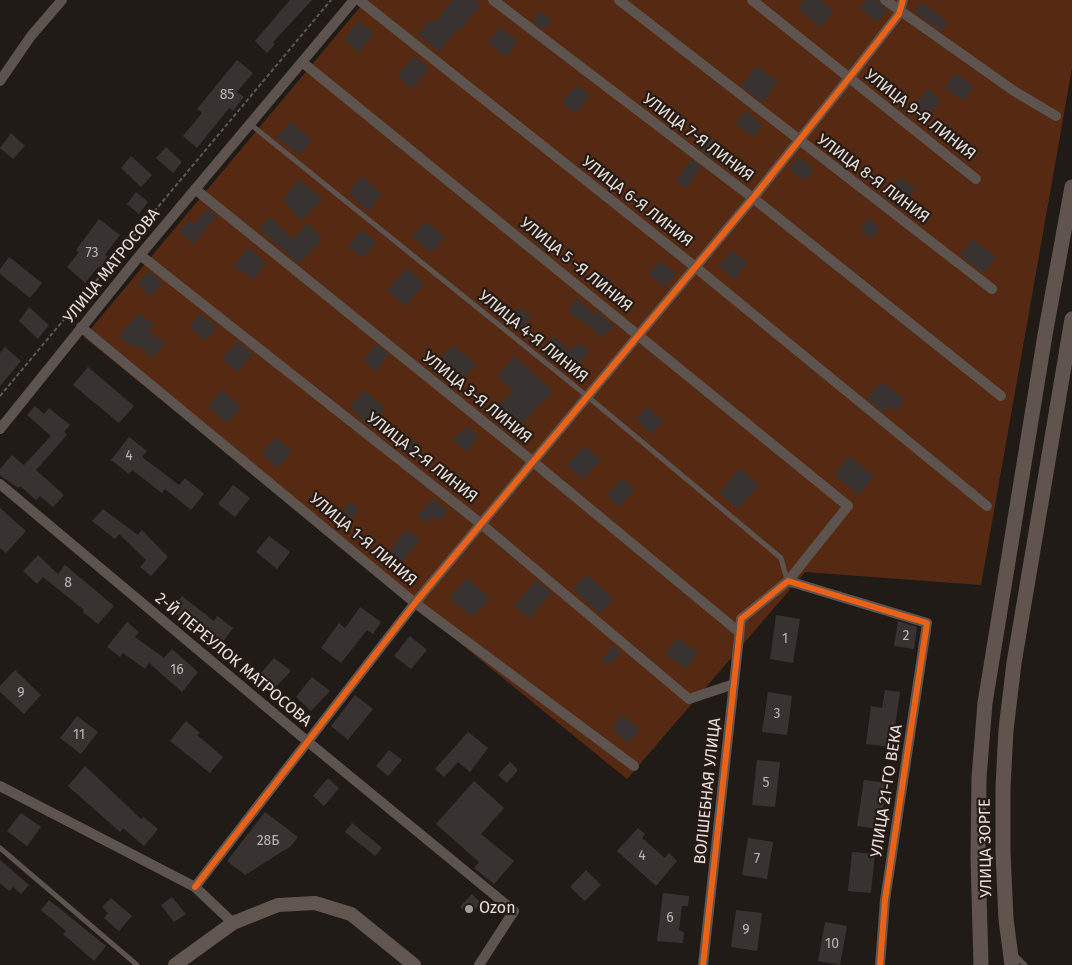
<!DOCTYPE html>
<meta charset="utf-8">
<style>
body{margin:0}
canvas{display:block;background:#211b18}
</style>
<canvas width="1072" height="965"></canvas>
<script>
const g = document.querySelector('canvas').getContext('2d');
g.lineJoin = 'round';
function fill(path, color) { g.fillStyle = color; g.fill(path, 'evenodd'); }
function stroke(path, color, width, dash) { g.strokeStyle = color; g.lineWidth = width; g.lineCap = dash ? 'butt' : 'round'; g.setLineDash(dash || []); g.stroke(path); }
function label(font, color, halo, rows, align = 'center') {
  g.font = font + ' "Fira Sans",sans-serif'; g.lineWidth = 4.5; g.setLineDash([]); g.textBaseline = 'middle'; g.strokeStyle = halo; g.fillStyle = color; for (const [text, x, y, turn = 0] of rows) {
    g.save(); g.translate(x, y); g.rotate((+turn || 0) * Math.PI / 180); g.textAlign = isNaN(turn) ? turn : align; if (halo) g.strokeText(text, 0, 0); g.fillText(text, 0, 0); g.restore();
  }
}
const green = new Path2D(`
 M366,0H1072V68L981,585L805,572L627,779L84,337Z`);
const building = new Path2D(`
 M290,0H312L273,42L275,44L267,53L255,41Z
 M453,0H475L481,4L460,31L458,29L439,52L418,34L431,19L435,22Z
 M804,0H820L834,11L820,27L798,8Z
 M866,0H878L887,10L877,22L859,8Z
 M921,2L948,21L941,31L914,12Z
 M540,11L552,20L543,30L532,21Z
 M358,21L374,32L359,53L344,40Z
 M501,27L518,42L505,57L488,42Z
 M414,56L429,68L412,89L397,76Z
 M237,60L253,73L237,92L244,97L233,111L229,108L197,148L183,136L202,113L197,109Z
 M756,66L778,81L763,103L741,86Z
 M956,73L974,87L963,101L945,87Z
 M577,85L590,96L576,114L562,102Z
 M928,89L941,100L928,116L915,105Z
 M746,111L763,125L753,137L736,124Z
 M290,122L312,139L299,155L277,138Z
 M11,133L25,146L13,159L0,148Z
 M704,134L718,144L710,157L696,146Z
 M166,147L182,162L173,173L156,158Z
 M131,156L152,175L141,187L121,168Z
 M799,157L814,169L805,181L790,169Z
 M691,159L701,167L687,188L676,181Z
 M362,176L382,195L368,211L348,192Z
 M901,177L915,189L899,209L885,197Z
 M298,179L323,199L301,221L283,201Z
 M136,192L148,202L139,214L127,204Z
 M208,208L217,216L193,244L179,232L189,220L194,224Z
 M270,217L293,239L307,223L323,239L299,264L259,229Z
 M869,218L880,229L871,239L860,229Z
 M99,219L120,235L105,255L108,256L100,268L98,267L85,283L67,267L79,252L76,250Z
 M426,221L445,237L431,253L412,236Z
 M543,229L555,239L546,251L533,240Z
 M362,230L377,242L363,258L347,246Z
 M973,239L996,257L983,273L960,255Z
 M249,247L266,264L253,279L233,266Z
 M732,250L748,263L734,279L719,266Z
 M9,257L42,283L30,298L0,274V269Z
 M660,261L676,274L664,287L649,274Z
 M406,268L425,284L405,306L387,290Z
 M149,271L163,283L151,296L137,283Z
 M600,272L615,284L606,294L592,283Z
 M577,298L594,314L597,311L614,326L602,338L581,319L580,321L568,311Z
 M29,307L49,325L38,339L19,321Z
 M518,307L531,317L518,332L506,321Z
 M138,313L154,324L149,331L165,344L153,358L138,346L136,349L119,336Z
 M200,313L217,327L205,341L189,326Z
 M554,336L570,351L578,342L590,351L575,368L558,353L551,361L540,352Z
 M238,341L253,354L238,372L222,359Z
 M376,344L388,354L376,372L363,360Z
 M452,345L476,364L462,380L450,370L452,367L441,358Z
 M5,347L21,361L0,386V353Z
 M514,356L553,391L511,435L489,416L513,390L497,377Z
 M88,367L134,406L119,423L73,385Z
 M882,381L905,400L896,411L889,406L884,413L867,399Z
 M222,390L241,407L227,423L208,407Z
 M365,390L385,409L371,428L349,407Z
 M35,406L44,414L49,408L70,425L64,432L67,435L36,470L64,495L53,507L40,496L36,500L20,486L18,488L0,475V469L12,455L24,465L51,436L27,415Z
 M647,406L663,420L652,434L636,420Z
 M466,426L478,436L467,452L453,440Z
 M398,430L418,444L410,456L390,441Z
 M129,437L147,451L142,457L179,485L185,478L204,494L191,510L165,489L162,493L132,470L129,474L111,460Z
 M276,437L292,452L277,468L261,453Z
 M585,446L601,460L583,479L567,465Z
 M849,456L874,476L859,495L834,475Z
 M740,468L759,485L737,509L719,493Z
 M622,478L635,489L619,507L607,495Z
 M233,485L250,498L235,517L218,504Z
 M433,498L448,511L439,522L433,516L426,523L417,516Z
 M349,502L359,508L352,519L342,514Z
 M0,508L26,531L6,553L0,548Z
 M103,509L138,535L142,530L168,557L151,576L140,567L146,560L119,534L115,539L92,521Z
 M406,530L421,539L400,564L387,554Z
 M269,536L290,552L277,569L256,552Z
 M38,555L58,574L65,565L114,606L98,624L83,612L84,610L43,577L37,584L23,571Z
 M587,574L613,599L600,614L573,589Z
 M467,578L490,598L473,617L449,598Z
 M536,580L552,592L529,619L514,606Z
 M182,596L214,621L217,616L233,628L217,650L201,637L203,635L171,610Z
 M360,607L381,622L373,634L367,630L341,663L321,648L339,623L345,628Z
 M776,615L800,619L793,663L770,659Z
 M898,621L917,627L914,649L894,646Z
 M127,622L139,632L135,637L164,658L172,649L198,672L182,692L149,663L145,669L123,653L120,657L107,647Z
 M410,636L427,650L411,669L394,656Z
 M677,637L698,653L686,669L665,654Z
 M613,645L621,652L611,664L601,660Z
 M274,658L291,671L270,693L254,681Z
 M15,670L41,695L24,714L0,692V686Z
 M312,677L330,691L311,711L296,697Z
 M885,690L900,692L892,747L866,744L871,706L882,708Z
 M768,692L792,696L787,735L762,732Z
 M355,695L373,709L348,740L331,726Z
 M623,715L640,730L628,743L615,731L616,728L613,725Z
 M77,716L98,732L81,754L60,738Z
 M186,721L200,733L197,735L223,757L210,773L170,741Z
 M468,732L488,748L470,772L458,762L444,777L435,769Z
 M389,750L402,760L388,776L376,766Z
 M757,760L780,762L775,807L752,805Z
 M510,762L518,770L507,783L498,775Z
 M85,766L141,819L143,817L158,829L144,846L123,828L120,832L68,786Z
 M328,778L339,788L324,806L313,796Z
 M864,780L887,783L880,829L857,826Z
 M474,781L504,808L481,834L514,861L494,884L474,868L479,862L436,824Z
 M265,812L298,837L291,846L245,875L227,861Z
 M21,813L41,827L27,846L7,831Z
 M352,823L382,848L375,856L345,832Z
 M638,828L645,834L642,838L665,858L669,853L677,861L656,886L617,851Z
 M748,838L773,842L767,879L742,875Z
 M852,852L875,854L871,893L848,891Z
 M0,860L29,885L21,894L13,887L9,891L0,883Z
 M586,870L601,885L585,901L570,887Z
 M663,893L689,896L688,906H682L679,930L684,932L683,943L657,941Z
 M472,894L481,903L469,915L460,907Z
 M172,897L186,914L174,922L161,905Z
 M111,898L132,916L119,931L104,918L108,913L102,907Z
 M49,900L106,946L94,961L63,934L66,931L41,910Z
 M736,910L762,913L757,951L731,947Z
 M825,922L847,926L840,965L818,961Z`);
const path = new Path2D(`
 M0,396L331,0`);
const lane = new Path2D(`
 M250,124L587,396L781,558L787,580
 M0,848L137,965
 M1015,955L1025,965`);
const street = new Path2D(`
 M359,0L694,266L987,506
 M493,0L753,198L1001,396
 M619,0L992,289
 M752,0L976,179
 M885,0L1014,91L1056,116
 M302,62L848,506L788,581
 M0,81L31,36L62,0
 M195,189L532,461L739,632
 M140,255L480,523L689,699L734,684
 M81,327L415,603L634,766
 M0,429L140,255L354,0
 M0,484L307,741L514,911L479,965
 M0,786L195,887L233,923
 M195,887L415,603L753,198L857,68L899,14L903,0
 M703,965L741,619L788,581L927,623L885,900L880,965`);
const secondary = new Path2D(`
 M175,965L233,923L278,905L315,903L351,914L414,965`);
const primary = new Path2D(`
 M981,965L978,857L979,778L985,703L1045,335L1072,187
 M1012,965L1006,919L1003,852V787L1006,730L1014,663L1072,319`);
const cycleway = new Path2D(`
 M195,887L415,603L753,198L857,68L899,14L903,0
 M703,965L741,619L788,581L927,623L885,900L880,965`);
const markers = [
 [469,909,5,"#a29b97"]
];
const numberNames = [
 ["85",227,95],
 ["73",92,253],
 ["4",129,456],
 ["8",68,583],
 ["2",906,636],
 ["1",785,639],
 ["16",177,670],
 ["9",21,693],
 ["3",777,714],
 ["11",79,735],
 ["5",766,783],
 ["28Б",268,841],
 ["4",642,856],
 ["7",757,859],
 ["6",670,918],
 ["9",746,930],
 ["10",832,944]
];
const streetNames = [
 ["УЛИЦА 9-Я ЛИНИЯ",920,115,38],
 ["УЛИЦА 7-Я ЛИНИЯ",698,138,37],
 ["УЛИЦА 8-Я ЛИНИЯ",873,179,37],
 ["УЛИЦА 6-Я ЛИНИЯ",637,202,38],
 ["УЛИЦА 5 -Я ЛИНИЯ",576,265,39],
 ["УЛИЦА МАТРОСОВА",112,266,-51],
 ["УЛИЦА 4-Я ЛИНИЯ",533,337,39],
 ["УЛИЦА 3-Я ЛИНИЯ",477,398,39],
 ["УЛИЦА 2-Я ЛИНИЯ",422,458,38],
 ["УЛИЦА 1-Я ЛИНИЯ",363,540,40],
 ["2-Й ПЕРЕУЛОК МАТРОСОВА",233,660,40],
 ["ВОЛШЕБНАЯ УЛИЦА",708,791,-84],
 ["УЛИЦА 21-ГО ВЕКА",887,791,-81],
 ["УЛИЦА ЗОРГЕ",986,848,-91]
];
const poiNames = [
 ["Ozon",479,909]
];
fill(green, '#562a12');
fill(building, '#383331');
stroke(path, '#5f5754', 2, [4, 2.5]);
stroke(lane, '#5e544f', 5);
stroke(street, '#5e544f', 10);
stroke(secondary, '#625651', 14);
stroke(primary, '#61544f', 15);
stroke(cycleway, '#ea6118', 6);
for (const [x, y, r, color] of markers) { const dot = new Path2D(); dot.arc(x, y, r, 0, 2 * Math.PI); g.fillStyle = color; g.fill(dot); stroke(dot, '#251a14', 2); }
label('14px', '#bcb5b1', null, numberNames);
label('16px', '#e8e0dc', '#251a14', streetNames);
label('16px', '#e8e0dc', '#251a14', poiNames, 'left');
</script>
